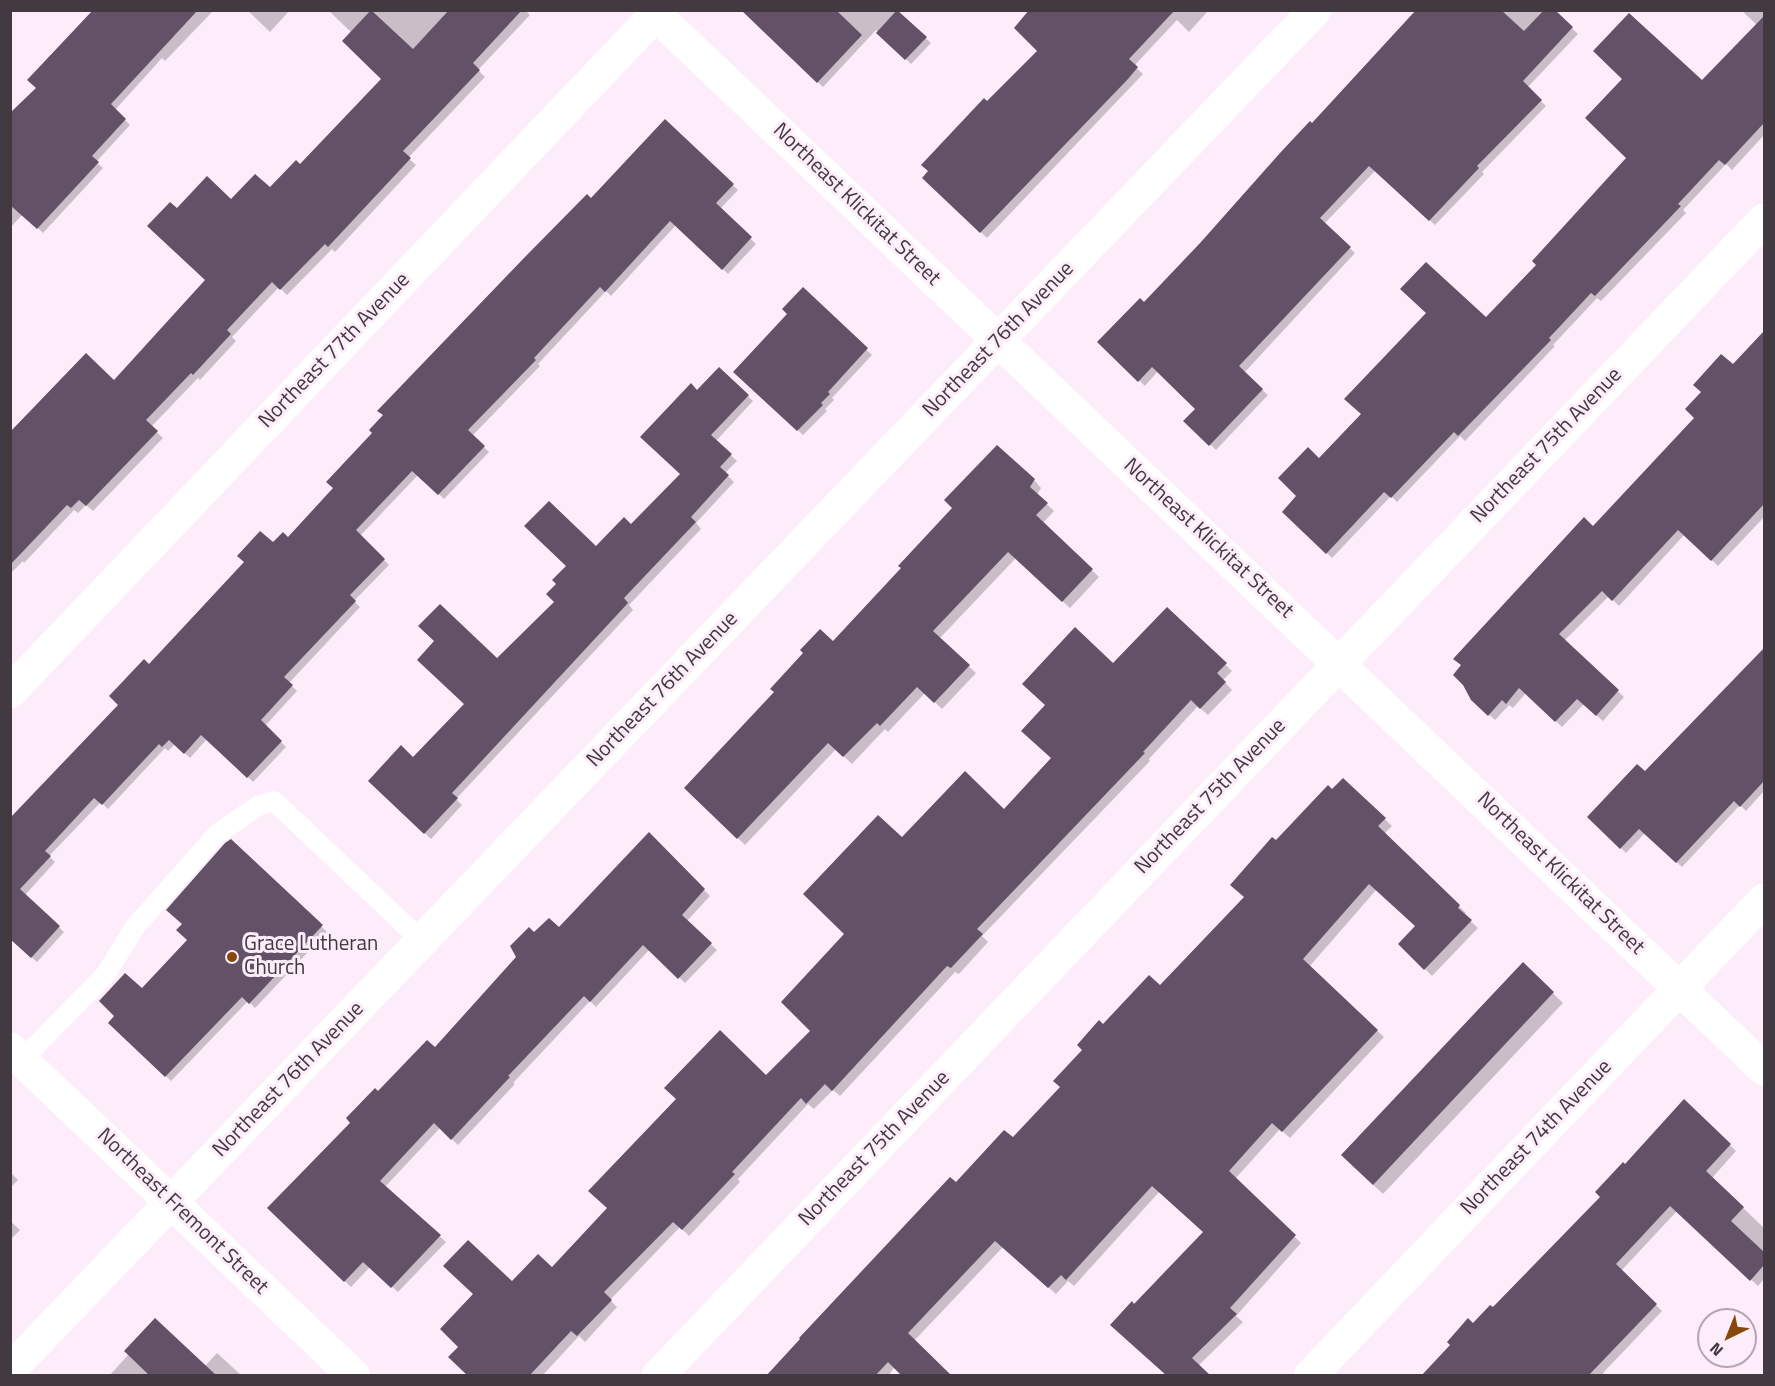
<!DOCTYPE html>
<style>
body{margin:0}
#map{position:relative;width:1775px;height:1386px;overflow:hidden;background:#fdedfb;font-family:"Titillium Web",sans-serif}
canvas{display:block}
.frame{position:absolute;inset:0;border:12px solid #433941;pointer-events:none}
.north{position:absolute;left:1697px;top:1308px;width:60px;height:60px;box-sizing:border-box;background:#fdedfb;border:2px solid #b3a5b1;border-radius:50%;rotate:223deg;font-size:16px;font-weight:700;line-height:24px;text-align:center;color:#433941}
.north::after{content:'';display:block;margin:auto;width:21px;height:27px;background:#87490b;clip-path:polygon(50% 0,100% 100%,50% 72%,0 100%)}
</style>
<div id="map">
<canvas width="1775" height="1386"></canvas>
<div class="frame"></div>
<div class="north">N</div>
</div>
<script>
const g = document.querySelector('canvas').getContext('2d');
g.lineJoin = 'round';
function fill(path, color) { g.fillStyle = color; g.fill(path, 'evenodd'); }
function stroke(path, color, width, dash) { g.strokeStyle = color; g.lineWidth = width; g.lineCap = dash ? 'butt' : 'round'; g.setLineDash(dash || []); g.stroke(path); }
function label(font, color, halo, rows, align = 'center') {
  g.font = font + ' "Titillium Web",sans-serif'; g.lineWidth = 6; g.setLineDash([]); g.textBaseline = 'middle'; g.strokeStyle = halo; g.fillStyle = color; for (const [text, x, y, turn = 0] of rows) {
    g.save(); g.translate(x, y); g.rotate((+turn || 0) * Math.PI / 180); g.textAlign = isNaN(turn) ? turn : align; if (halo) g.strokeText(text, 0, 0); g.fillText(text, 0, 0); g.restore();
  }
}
const shadow = new Path2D(`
 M105,10H214L165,61L162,58L115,110L130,125L96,162L103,168L43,233L23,214L10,228V115L38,88Z
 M247,10H290L270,32Z
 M328,10H525L530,15L478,70L485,77L408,158L416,165L335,252L332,249L287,295L279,287L232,337L236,341L200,380L198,378L151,427L163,438L93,511L86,505L78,513L74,510L24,563L23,561L10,574V432L114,383L207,280L177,210L231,201L270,189L300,166L383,79L352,33Z
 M764,10H896L931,43L911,64L876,30L823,87L754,21Z
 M1031,10H1209L1189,32L1177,20L1134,66L1143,74L987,238L924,178L988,103L1039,51Z
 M1418,10H1552L1578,34L1527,88L1546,106L1482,172L1484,174L1435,225L1376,170L1324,224L1355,253L1244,373L1268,395L1216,450L1185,421L1197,409L1158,371L1145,386L1099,342L1144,304Z
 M1741,10H1764V135L1732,170L1726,164L1683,210L1686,213L1601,301L1597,298L1553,345L1555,346L1465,441L1460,436L1397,502L1391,496L1332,558L1284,511L1298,496L1319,460L1486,319L1538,265L1702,83L1757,25Z
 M665,121L738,190L720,209L756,244L728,274L676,225L611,296L606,291L538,364L540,366L472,436L489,452L444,499L418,475L360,536L389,565L354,601L360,607L289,683L297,691L265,726L286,747L253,782L207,739L190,758L175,744L168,751L165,748L108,809L101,802L49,856L55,862L25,895L64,932L37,962L10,938V821L120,705L150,666L273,544L288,539L591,200Z
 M803,289L872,355L832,398L834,400L825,409L827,411L803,435L735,372L789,314Z
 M1764,333V452L1759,457L1764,462V517L1718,566L1685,534L1619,606L1609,596L1564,641L1624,697L1603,721L1584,704L1562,727L1526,693L1513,708L1509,705L1495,720L1472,699L1593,528L1696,418L1733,366Z
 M719,369L753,401L716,441L737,461L725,473L734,482L696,523L701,529L629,605L633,610L456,799L462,805L431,839L370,781L413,759L466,704L497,660L556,602L596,548L632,526L682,474L697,392Z
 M1034,480L1041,488L1037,495L1054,511L1043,523L1099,577L1070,608L1016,558L939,639L976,673L942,709L925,693L888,732L885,729L852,764L836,749L745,845L686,788L833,643Z
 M1167,609L1232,671L1223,680L1232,690L1208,715L1198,706L1149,759L1150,761L982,936L988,942L959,974L955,972L840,1096L833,1090L814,1109L808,1104L738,1179L740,1182L689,1236L680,1227L610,1300L617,1307L585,1342L579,1336L542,1376H470L513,1283L552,1269L766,1077L812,1031L846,934L902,839L1004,811L1053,759L1113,665Z
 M1764,653V791L1746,811L1740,805L1682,867L1645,833L1626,853L1589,817L1645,773Z
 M1343,780L1392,826L1384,834L1466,913L1464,915L1478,928L1432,976L1400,944L1417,927L1377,889L1309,967L1384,1037L1290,1138L1280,1129L1235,1179L1301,1243L1236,1316L1243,1322L1198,1366L1134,1306L1205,1233L1160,1191L1074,1286L1068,1281L1056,1294L1003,1247L914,1341L888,1376H766L950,1179L956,1184L1013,1139L1062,1087L1103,1026L1160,987L1245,898L1276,842Z
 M649,835L710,896L687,921L717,950L685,983L650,949L596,1007L590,1001L513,1083L515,1084L458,1145L440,1128L385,1187L446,1242L398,1292L370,1267L351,1287L269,1208L378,1093L435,1049L518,957L534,934L559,929Z
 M231,841L327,932L255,1008L248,1001L171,1081L110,1023L188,940L184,924Z
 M1523,964L1563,1003L1383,1194L1352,1165Z
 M1684,1101L1736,1151L1712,1178L1764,1228V1279L1758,1286L1677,1211L1621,1271L1662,1311L1603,1373L1605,1376H1423L1473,1325L1493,1309L1602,1197L1625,1166Z
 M10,1172L18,1180L10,1188Z
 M10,1221L20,1230L10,1240Z
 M217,1353L242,1376H109L129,1354L205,1366Z`);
const building = new Path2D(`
 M93,10H198L111,104L126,119L92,156L99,162L37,229L10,205V113L36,88L27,80Z
 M371,10L413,49L449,10H522L473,63L480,70L403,151L411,158L328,247L325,244L280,290L272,282L227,330L231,334L193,375L191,373L146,420L158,431L86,506L79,500L71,508L67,505L10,565V432L86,353L114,380L205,280L147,226L170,202L177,208L207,176L231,199L255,174L270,187L296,160L300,164L381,79L342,41Z
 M741,10H836L862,35L817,83Z
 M897,10L927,37L905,60L876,33Z
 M1029,10H1175L1129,59L1138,67L1128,79L980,233L922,178L928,171L921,165L984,98L987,101L1037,51L1014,28Z
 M1416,10H1501L1524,31L1544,10H1555L1573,27L1523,81L1542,100L1477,166L1479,168L1429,221L1369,166L1320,218L1351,247L1239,366L1263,389L1209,446L1183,421L1195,409L1152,367L1138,382L1097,342L1140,298L1144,302L1201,242L1280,153L1310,121L1312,123Z
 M1629,13L1702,80L1764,16V123L1725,165L1719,160L1678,204L1681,206L1595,296L1591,293L1549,338L1551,340L1458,436L1454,432L1391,498L1384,492L1326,554L1282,512L1296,496L1278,478L1308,447L1319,458L1361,414L1344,399L1426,313L1400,289L1426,262L1486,317L1536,265L1532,261L1626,158L1585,118L1622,79L1593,51Z
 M665,119L734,184L716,203L752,237L722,270L670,221L605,292L600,287L534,358L536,360L468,430L485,446L438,495L412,471L356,530L385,559L350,595L356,601L284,677L293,685L261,720L282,741L247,778L201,735L184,754L169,740L162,747L159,744L102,805L94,798L45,851L51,856L20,889L60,926L31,958L10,939V818L118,705L109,696L144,659L149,664L244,562L237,556L260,531L273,542L283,532L288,537L333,488L326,482L372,433L369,430L383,415L377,411L523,259L587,194L591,198Z
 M803,287L868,348L828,392L830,394L821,403L823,405L797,431L733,372L787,314L782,309Z
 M1764,331V504L1711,561L1678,530L1612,601L1602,591L1559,634L1619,690L1596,716L1577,699L1555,722L1519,688L1506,704L1502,700L1488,716L1471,700L1463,685L1453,675L1461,665L1453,659L1584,517L1593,526L1694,418L1685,409L1701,392L1693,385L1721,354L1733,364Z
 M719,367L749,395L711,435L732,454L720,467L729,475L691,517L696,522L624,598L628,603L452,793L458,798L424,834L368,781L401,745L413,757L464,704L417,660L434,641L418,626L440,604L497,658L554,602L546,594L556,584L552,580L566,566L524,526L549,501L596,546L624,517L631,524L680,474L640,437L691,383L697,390Z
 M997,445L1035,479L1030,487L1048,503L1036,515L1093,569L1062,602L1008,552L933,631L970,665L934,703L917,687L880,726L877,723L843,757L828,743L737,839L684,788L774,692L770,689L803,653L800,650L820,629L833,641L901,568L898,566L952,508L944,500Z
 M1167,607L1227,663L1217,673L1226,682L1200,709L1191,700L1143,752L1145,753L977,929L983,934L951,968L947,966L832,1091L825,1084L806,1104L801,1098L732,1172L735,1174L682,1230L673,1222L604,1292L612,1300L577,1336L571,1331L529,1376H468L448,1357L458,1347L440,1329L473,1294L443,1266L468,1240L512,1281L538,1254L552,1267L607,1208L588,1191L676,1099L664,1088L720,1030L766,1075L810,1031L781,1002L844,934L803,894L878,815L902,837L965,771L1004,809L1051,758L1021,731L1045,705L1022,684L1075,627L1113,663Z
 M1764,648V781L1740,807L1734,801L1676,863L1639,829L1620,849L1587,817L1637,764L1645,771Z
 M1343,778L1386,818L1378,826L1460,905L1458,908L1472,920L1424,970L1398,944L1415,926L1369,884L1303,959L1378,1030L1282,1132L1272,1123L1229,1171L1296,1235L1230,1308L1237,1314L1192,1358L1211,1376H1167L1110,1325L1132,1301L1134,1304L1203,1232L1152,1186L1066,1280L1061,1275L1048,1288L995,1241L908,1333L952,1376H902L888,1362L875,1376H766L800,1339L799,1338L950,1177L956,1182L1004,1130L1013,1137L1060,1087L1053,1081L1082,1050L1077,1045L1099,1020L1103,1024L1149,975L1160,985L1244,897L1230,885L1272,837L1276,840L1328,785L1332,789Z
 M649,832L705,889L682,915L712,943L678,979L643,945L590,1002L584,996L508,1076L510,1077L451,1140L434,1123L380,1181L441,1235L391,1288L363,1262L344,1282L267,1208L350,1123L346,1118L375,1088L378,1091L427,1040L435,1047L516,957L510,946L529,927L534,932L549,918L559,927Z
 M231,839L323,925L249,1004L242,997L165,1077L108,1023L114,1016L99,1001L125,973L142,988L187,940L176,930L182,924L166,910L225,843Z
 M1523,962L1554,992L1373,1185L1341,1155Z
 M1684,1099L1731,1144L1706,1171L1744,1207L1731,1221L1764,1252V1265L1750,1281L1670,1206L1616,1264L1657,1304L1588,1376H1421L1450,1345L1447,1342L1468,1318L1473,1323L1490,1305L1493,1307L1600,1197L1595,1192L1623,1162L1625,1164Z
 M155,1318L217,1376H150L124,1351Z`);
const lane = new Path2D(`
 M22,1060L106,974L135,927L217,834L258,806L274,801L422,941`);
const street = new Path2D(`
 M651,10L1764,1069
 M10,692L660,10
 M10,1370L1315,10
 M658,1376L1764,220
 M1310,1376L1764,900`);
const secondary = new Path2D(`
 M10,1049L354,1376`);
const markers = [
 [232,957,6,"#87490b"]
];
const streetNames = [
 ["Northeast Klickitat Street",856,205,44],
 ["Northeast 76th Avenue",999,340,-46],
 ["Northeast 77th Avenue",335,351,-46],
 ["Northeast 75th Avenue",1547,446,-46],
 ["Northeast Klickitat Street",1208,539,43],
 ["Northeast 76th Avenue",663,690,-46],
 ["Northeast 75th Avenue",1211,797,-46],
 ["Northeast Klickitat Street",1560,874,44],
 ["Northeast 76th Avenue",289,1080,-46],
 ["Northeast 74th Avenue",1537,1138,-46],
 ["Northeast 75th Avenue",875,1149,-46],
 ["Northeast Fremont Street",182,1212,44]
];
const poiNames = [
 ["Grace Lutheran",244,945],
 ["Church",244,969]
];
fill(shadow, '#0003');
fill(building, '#625167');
stroke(lane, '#fff', 20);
stroke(street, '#fff', 33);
stroke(secondary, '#fff', 33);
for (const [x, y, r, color] of markers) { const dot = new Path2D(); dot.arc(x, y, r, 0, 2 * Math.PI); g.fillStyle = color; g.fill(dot); stroke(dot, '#fdedfb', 2); }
label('21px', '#433941', '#fdedfb', streetNames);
label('21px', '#433941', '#fdedfb', poiNames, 'left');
</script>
